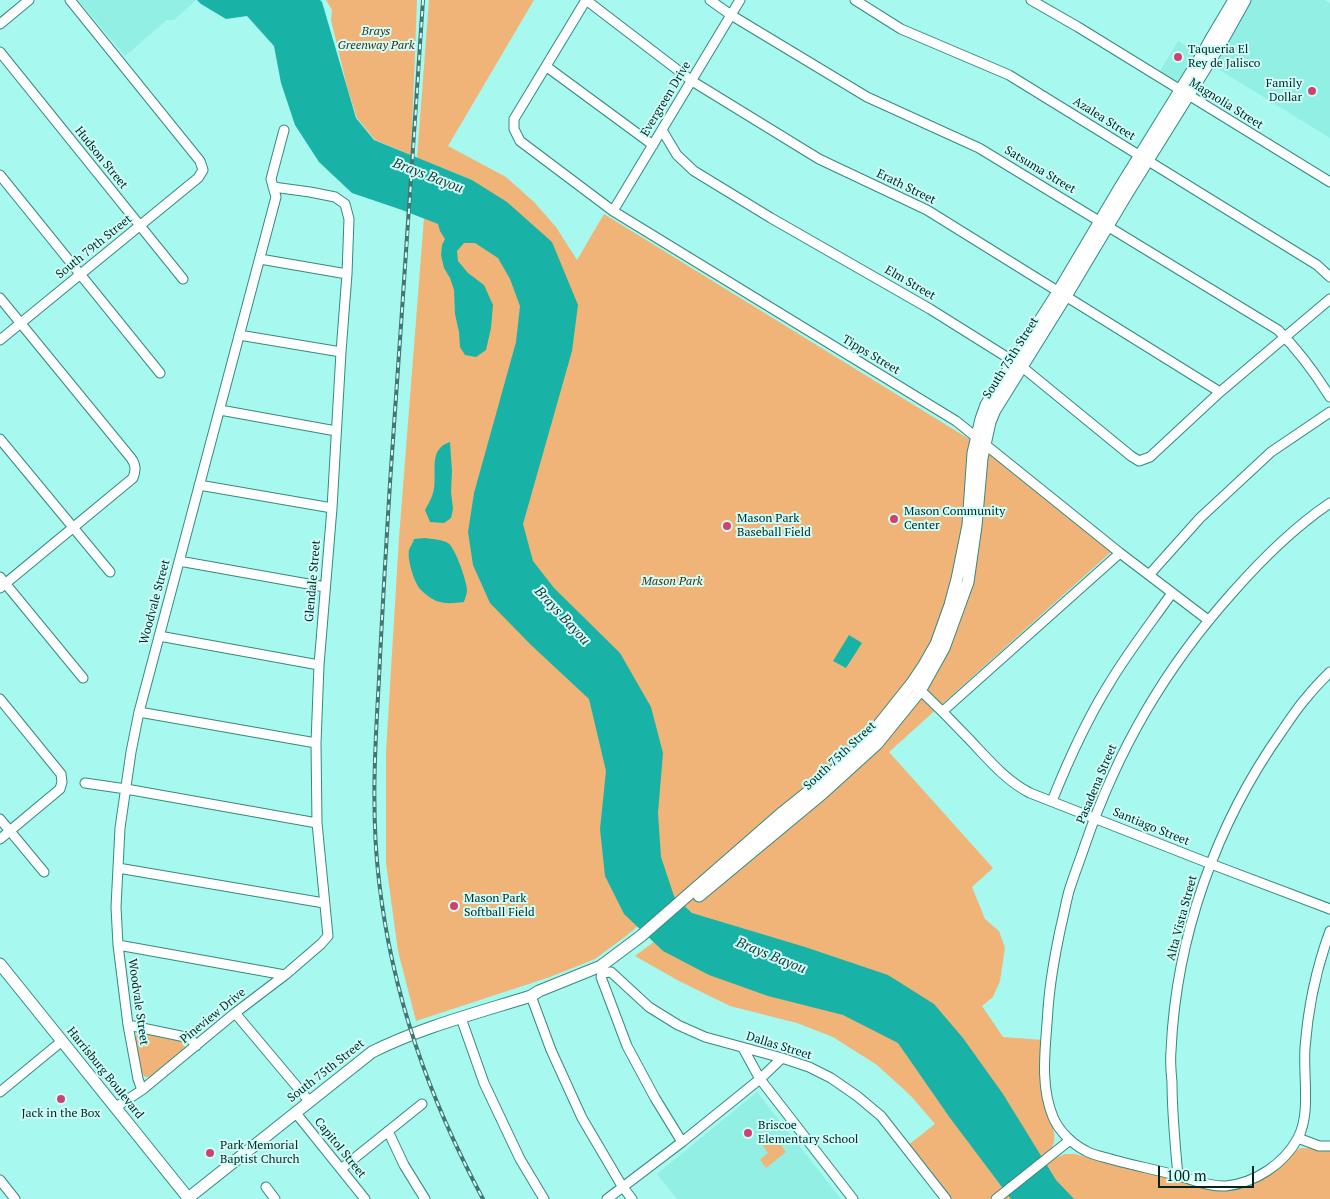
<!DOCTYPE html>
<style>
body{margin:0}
#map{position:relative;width:1330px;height:1199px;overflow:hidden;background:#a7f8ee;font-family:"PT Serif",serif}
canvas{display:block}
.scale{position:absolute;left:1158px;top:1166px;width:96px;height:22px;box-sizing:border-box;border:2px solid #022522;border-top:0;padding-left:6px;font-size:15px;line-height:18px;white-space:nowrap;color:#022522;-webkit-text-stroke:4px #d0fef8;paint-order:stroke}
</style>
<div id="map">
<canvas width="1330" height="1199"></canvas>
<div class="scale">100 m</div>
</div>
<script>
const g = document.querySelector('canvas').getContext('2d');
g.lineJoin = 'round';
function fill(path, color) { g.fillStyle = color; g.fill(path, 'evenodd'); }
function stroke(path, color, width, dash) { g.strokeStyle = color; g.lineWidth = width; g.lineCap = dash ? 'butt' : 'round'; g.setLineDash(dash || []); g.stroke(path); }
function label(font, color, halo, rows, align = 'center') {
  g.font = font + ' "PT Serif",serif'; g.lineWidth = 4; g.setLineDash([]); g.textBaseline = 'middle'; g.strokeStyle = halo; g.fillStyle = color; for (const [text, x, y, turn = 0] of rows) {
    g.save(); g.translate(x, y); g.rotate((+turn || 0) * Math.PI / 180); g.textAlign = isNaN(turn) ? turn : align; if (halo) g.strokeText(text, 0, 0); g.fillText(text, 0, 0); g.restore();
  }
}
const built = new Path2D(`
 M78,0H196L174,20H167L125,56Z
 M1250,0H1325L1330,3V138L1210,64Z
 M1178,41L1197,53L1181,80L1175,82L1159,73Z
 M757,1092L841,1199H677L657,1174Z`);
const green = new Path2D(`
 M326,0H417L411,155L375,140L357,118L347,87L331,20L332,10Z
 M429,0H534L448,146L506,177L534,202L556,227L577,260L604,214L982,447L1112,551L889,752L993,868L972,887L985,919L999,931L1005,948L1000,981L993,997L982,1006L1003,1037L1043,1040C1044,1060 1042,1083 1045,1104C1047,1118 1061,1135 1051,1149L991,1199H949L907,1146L935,1124L911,1096L877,1065L833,1037L797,1023L730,1006L679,981L635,956L692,913L674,896L626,936L595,959L550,977L416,1021L398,951L386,863V752L399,538L424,218L461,233L472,180L417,158Z
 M141,1033L180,1040L184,1044L185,1048L149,1077H145L141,1073L135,1038L137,1035Z
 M775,1137L786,1152L766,1168L760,1160L768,1153L763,1146Z
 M1301,1148L1330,1149V1199H1004L1054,1159L1065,1154H1075L1107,1163L1190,1182L1228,1187Z`);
const water = new Path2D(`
 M197,0H320L322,2L356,118L374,140L472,180L507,202L552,242L578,305L572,351L523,524L533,561L554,588L620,653L651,707L663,753L658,813L661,857L674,896L692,913L805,947L888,975L934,1004L963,1038L1003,1094L1056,1180L1074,1199H1011L950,1118L898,1043L843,1015L768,996L709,975L663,951L624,914L605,876L600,829L606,771L589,699L531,645L490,603L473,565L468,532L474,493L516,342L520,306L510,279L498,258L475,243H464L457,251L458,261L468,273L484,285L493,305L491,328L486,350L476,357L465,355L460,347L459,332L455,314L454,290L450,278L444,268L441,255L442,245L445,239L440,231L438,224L402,210L352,193L319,162L295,125L281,83L274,46L247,16L226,19L201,4Z
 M450,442L452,471L451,492L453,509L451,518L444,523L430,522L425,510C429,503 433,496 434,488C437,471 428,449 450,442Z
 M424,538C432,539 441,539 448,543C455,547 467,582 467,590C467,594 465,598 464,602C456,603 448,604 440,602C434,601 426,595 421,590C414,583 407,559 409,550C410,547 413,543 414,539Z
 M849,635L862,643L846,668L833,661Z`);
const minor = new Path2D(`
 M586,0L514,119V129L520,141L613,211L956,421L1120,553L1208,620
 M586,0L692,81L819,159L927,210L1220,392
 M710,0L731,15L867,97L979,148L1278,330C1298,350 1315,373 1330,397
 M855,0L901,29L1009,75L1317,265L1330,277
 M1031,0L1078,27L1330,182
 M0,24L29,0
 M0,52L183,279
 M547,67L653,145
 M662,130L677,155L694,171L771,218L930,309L1021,366L1131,456L1139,461L1150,457L1220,392L1330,299
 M0,175L160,373
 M613,211L740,0
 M260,259L347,274
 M0,298L131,458C136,465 136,470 133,478L0,588
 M239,335L341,352
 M0,340L198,178L203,170L200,161L70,0
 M220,410L336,431
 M0,439L110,572
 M199,485L332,508
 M1330,503C1293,528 1262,559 1233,592C1165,668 1118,749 1085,845C1080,860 1074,875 1069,891C1066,902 1064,914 1061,926C1055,954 1050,981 1048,1009C1046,1045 1039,1083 1053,1117C1059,1131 1072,1144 1086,1151C1095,1156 1105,1157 1114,1160C1136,1166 1157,1170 1179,1176C1194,1180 1210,1187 1226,1186C1255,1183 1284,1164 1298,1138C1311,1113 1303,1076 1305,1048C1308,1008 1316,969 1330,931
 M179,561L325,587
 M1149,575L1200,518L1271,452L1330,412
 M0,577L83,678
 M159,636L319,665
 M917,687C935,704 952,721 969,739C988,759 1005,780 1030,793L1211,864L1330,909
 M0,699L61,774L62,782L60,789L0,839
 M943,711L1120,553
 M139,712L316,743
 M85,783L126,789L317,823
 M1052,801C1068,761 1086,721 1109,684C1128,652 1151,623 1172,593
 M0,819L44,872
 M118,868L324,903
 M118,945L285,975
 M531,996L551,1050L582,1118L622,1186L632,1199
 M235,1013L309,1101
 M461,1018L484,1083L520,1159L544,1199
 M128,1025L190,1038L196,1046
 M743,1048L760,1079L853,1199
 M142,1090L138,1079L128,1025L118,945L116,907L120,828L131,752L139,712L276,197L271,179L284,130
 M0,1092L62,1041
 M116,1107L142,1090L235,1013L285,975L321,944L328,936L317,823L316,743L319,665L332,508L341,352L347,274L349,219L345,204L335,197L310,192L273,187
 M295,1112L365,1199
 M388,1131L404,1165L425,1199
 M1298,1138L1319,1146H1330
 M682,1142L655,1098L627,1046L601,977L602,973L611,972L649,1007L678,1025L705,1037L782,1058L809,1067L831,1078L857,1096L881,1116L946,1199
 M341,1169L422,1104
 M1178,1176C1175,1144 1172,1113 1172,1082C1171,1072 1170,1061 1171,1051C1176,937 1216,824 1282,731C1290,719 1298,707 1307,697C1314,688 1322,680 1330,672
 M0,1180L15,1199
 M266,1187L275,1199
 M607,1199L682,1142L760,1079L782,1058
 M996,1199L1070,1140`);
const major = new Path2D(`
 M699,896L823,793L877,744L920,691L944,648L968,582L976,526L982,458L990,422L995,410L1066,296L1127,194L1221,43L1245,0
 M0,964L189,1199
 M187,1199L372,1052C422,1027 477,1013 531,996L539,991L601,966L641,936L783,812L834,771L869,737L912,683L924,665L936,644L950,605L957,579L968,525L973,453L981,419L986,405L1058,292L1119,189L1202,55L1212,37L1234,0`);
const rail = new Path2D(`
 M423,0C413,161 401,322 390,483C386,548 382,614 379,679C375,746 371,814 379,881C392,995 429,1098 483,1199`);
const markers = [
 [1178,57,5,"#d0426e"],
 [1312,91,5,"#d0426e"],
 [894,519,5,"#d0426e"],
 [727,526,5,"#d0426e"],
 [454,906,5,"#d0426e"],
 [61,1099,5,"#d0426e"],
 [748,1133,5,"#d0426e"],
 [210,1153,5,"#d0426e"]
];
const parkNames = [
 ["Brays",376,32],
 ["Greenway Park",376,46],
 ["Mason Park",672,582]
];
const poiNames = [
 ["Taqueria El",1188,50],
 ["Rey de Jalisco",1188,64],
 ["Family",1302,84,"right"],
 ["Dollar",1302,98,"right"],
 ["Mason Community",904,512],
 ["Center",904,526],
 ["Mason Park",737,519],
 ["Baseball Field",737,533],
 ["Mason Park",464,899],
 ["Softball Field",464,913],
 ["Jack in the Box",61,1114,"center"],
 ["Briscoe",758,1126],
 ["Elementary School",758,1140],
 ["Park Memorial",220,1146],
 ["Baptist Church",220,1160]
];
const streetNames = [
 ["Evergreen Drive",666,99,-59],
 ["Magnolia Street",1226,104,32],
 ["Azalea Street",1104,119,32],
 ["Hudson Street",101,158,51],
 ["Satsuma Street",1040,170,31],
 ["Erath Street",906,187,26],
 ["South 79th Street",94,247,-39],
 ["Elm Street",910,283,30],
 ["Tipps Street",871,355,31],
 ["South 75th Street",1011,358,-58],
 ["Glendale Street",313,581,-85],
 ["Woodvale Street",155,602,-75],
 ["South 75th Street",840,756,-43],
 ["Pasadena Street",1097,784,-67],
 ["Santiago Street",1151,827,22],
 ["Alta Vista Street",1182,918,-75],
 ["Woodvale Street",138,1002,82],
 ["Pineview Drive",213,1016,-39],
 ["Dallas Street",779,1046,17],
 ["South 75th Street",326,1071,-38],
 ["Harrisburg Boulevard",105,1073,51],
 ["Capitol Street",340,1148,51]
];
const waterNames = [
 ["Brays Bayou",428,176,21],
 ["Brays Bayou",562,616,47],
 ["Brays Bayou",771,956,22]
];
fill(built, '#92efe4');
fill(green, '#f0b478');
fill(water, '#18b3a6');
stroke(minor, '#368980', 11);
stroke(major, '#368980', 13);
stroke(minor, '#fff', 9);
stroke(major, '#fff', 11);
stroke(rail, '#417671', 4);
stroke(rail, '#d0fef8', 2, [5.5]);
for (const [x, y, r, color] of markers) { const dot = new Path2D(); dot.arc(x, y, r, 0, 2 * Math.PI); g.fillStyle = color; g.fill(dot); stroke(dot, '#d0fef8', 2); }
label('italic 12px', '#462b0c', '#d0fef8', parkNames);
label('12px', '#022522', '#d0fef8', poiNames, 'left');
label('12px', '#022522', '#d0fef8', streetNames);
label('italic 14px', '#1d3431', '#d0fef8', waterNames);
</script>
